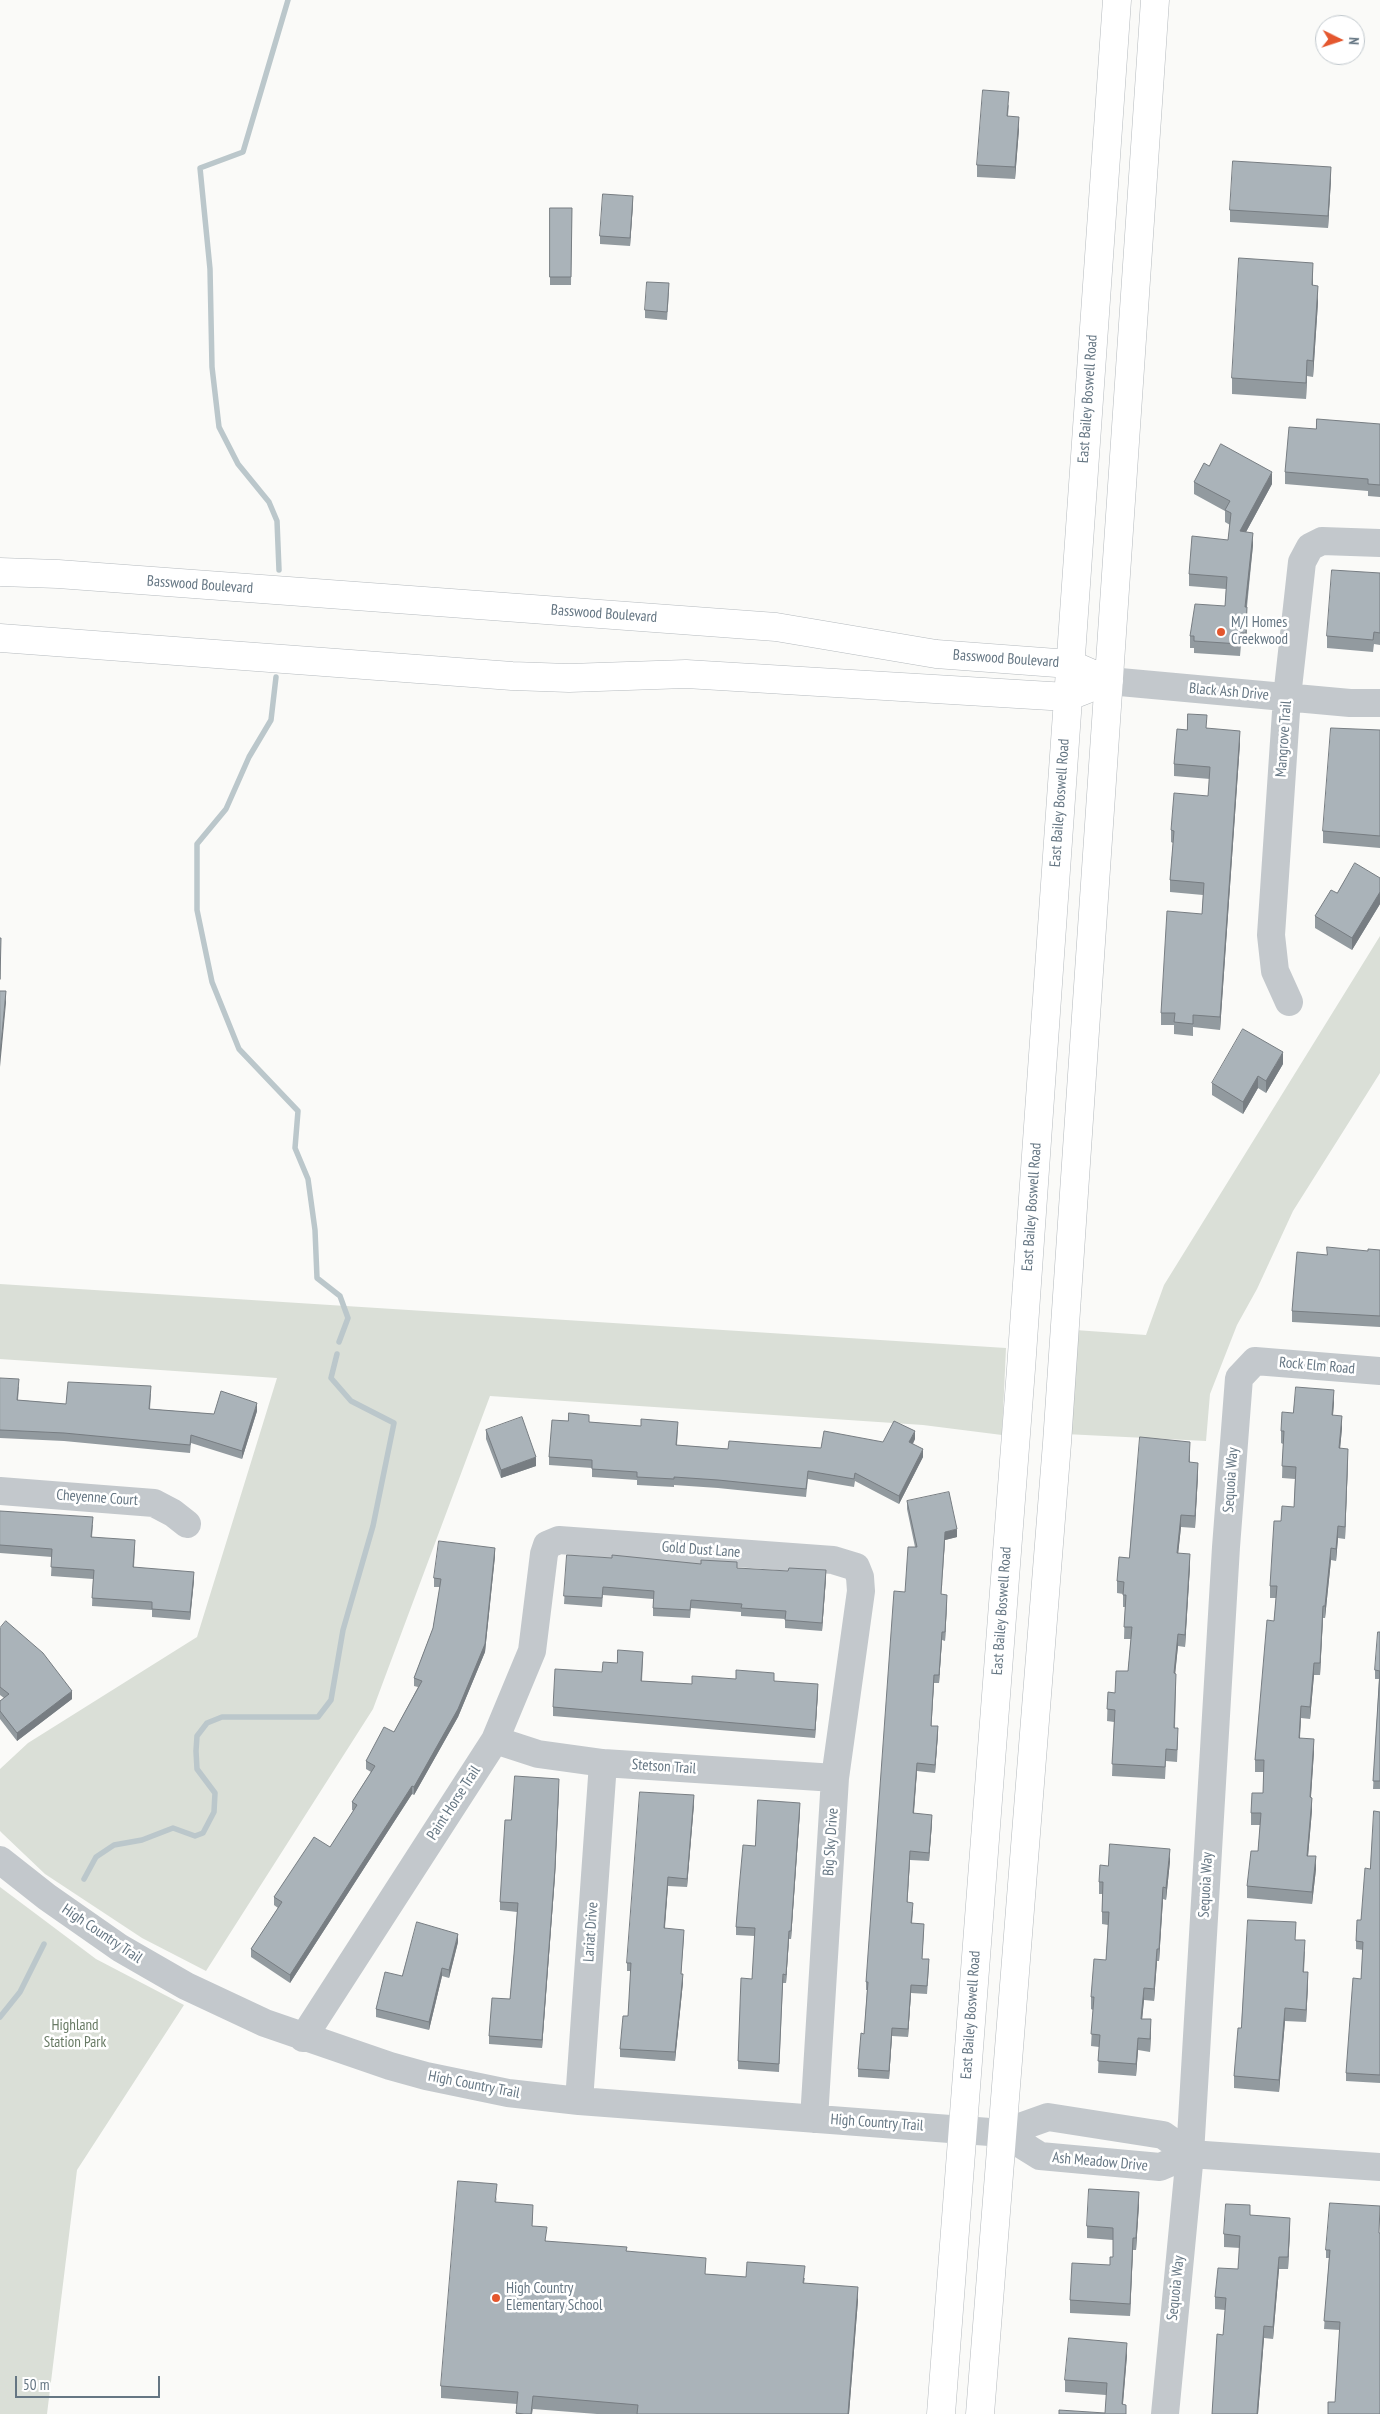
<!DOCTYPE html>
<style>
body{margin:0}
#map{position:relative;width:1380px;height:2414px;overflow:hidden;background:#fafaf8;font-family:"PT Sans Narrow",sans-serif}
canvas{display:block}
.north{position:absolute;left:1315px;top:15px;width:50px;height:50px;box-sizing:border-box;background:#fff;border:1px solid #c1c8cd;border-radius:50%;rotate:94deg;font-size:14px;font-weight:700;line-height:20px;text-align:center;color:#657683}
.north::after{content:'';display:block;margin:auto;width:18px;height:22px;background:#e4572e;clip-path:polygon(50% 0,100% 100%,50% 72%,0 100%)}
.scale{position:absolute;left:15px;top:2376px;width:145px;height:22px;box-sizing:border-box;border:2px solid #657683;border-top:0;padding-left:6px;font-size:15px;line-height:18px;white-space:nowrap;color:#657683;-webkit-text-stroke:4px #fff;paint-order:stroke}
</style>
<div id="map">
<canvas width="1380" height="2414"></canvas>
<div class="north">N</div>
<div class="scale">50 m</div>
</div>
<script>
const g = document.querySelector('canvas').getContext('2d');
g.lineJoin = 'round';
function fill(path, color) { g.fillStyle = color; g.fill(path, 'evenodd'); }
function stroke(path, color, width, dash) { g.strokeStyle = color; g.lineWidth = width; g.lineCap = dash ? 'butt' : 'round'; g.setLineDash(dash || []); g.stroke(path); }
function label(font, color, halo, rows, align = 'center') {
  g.font = font + ' "PT Sans Narrow",sans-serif'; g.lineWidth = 5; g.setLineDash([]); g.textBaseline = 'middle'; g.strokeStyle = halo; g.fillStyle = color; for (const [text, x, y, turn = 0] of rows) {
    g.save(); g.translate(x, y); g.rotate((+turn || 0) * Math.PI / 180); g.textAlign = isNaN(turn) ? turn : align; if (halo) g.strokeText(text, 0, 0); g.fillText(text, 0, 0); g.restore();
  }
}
const green = new Path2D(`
 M1380,936V1073L1293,1211L1257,1289L1237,1325L1210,1394L1206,1441L1065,1434L1075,1330L1146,1335L1164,1285Z
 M0,1284L1006,1348L1002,1435L923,1425L490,1396L373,1709L206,1971L142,1938L45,1874L3,1834L0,1831V1769L28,1743L197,1637L277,1378L0,1359Z
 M0,1887L96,1959L184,2005L77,2170L47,2414H0Z`);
const stream = new Path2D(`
 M279,570L277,521L269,502L238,464L219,427L212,367L210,269L200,168L243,152L288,0
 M276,677L271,720L249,757L226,809L197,844V910L212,982L239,1049L298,1111L295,1148L308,1179L315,1230L317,1278L340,1296L348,1318L339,1342
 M84,1879L96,1857L114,1845L142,1840L173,1828L195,1836L203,1833L214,1812L215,1793L197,1769L196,1751L197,1736L207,1723L222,1717H318L331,1700L343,1630L373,1526L394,1423L351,1401L331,1378L337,1354
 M0,2017L20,1992L44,1944`);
const minor = new Path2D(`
 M1109,681L1350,703H1380
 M1289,1002L1275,971L1271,935L1287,697L1302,562L1310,547L1322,541L1380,543
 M0,1491L154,1503L173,1513L187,1524
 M495,1740L538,1754L603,1763L835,1778
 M0,1860L47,1897L120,1948L186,1986L265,2023L390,2066L426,2076L508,2093L579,2101L1003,2133L1048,2117L1163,2135L1190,2154
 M303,2038L495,1740L532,1651L544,1554L547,1545L559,1540L833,1560L856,1567L860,1577L861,1591L835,1778L814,2119
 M579,2101L603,1763
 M1003,2133L1040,2156L1160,2167L1190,2154L1380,2167
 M1165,2414L1190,2154L1226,1547L1239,1378L1255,1361L1380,1371`);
const major = new Path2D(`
 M0,572L58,574L776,627L936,654L1070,664L1109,681
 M0,638L512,676L569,678L686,674L1067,697L1085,690
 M941,2414L1021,1369L1117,0
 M980,2414L1057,1443L1155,0`);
const wall = new Path2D(`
 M1009,104L1008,116L1019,129L1015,179L977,177V165Z
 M1331,179L1328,228L1230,222V210Z
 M633,204L630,246L600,244V236Z
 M550,208H572L571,285H550Z
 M1313,279V286L1318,302L1313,377L1307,376L1306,399L1232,394V378Z
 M669,292L667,320L645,318V310Z
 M1380,424V497L1368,496V491L1285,484V472L1316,429Z
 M1209,466L1272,484L1246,532L1253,545L1247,607V619L1246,646L1241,645L1240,656L1194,653V648H1190V636L1225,606L1226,589L1189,586V574L1228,540L1230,525L1225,522V511L1194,494V482Z
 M1380,573V645L1374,644L1373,652L1327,648V636Z
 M1207,728L1240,743L1220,1030L1193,1027V1036L1174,1034V1025H1161V1013L1202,914L1203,895L1170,892V880L1173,843L1171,842V830L1208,796L1210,779L1174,776V764L1187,730Z
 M1380,730V848L1323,843V831Z
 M1380,878V904L1352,950L1315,928V916Z
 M1283,1064L1266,1093L1258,1088L1243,1114L1212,1095V1083Z
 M1380,1250V1327L1292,1322V1311L1327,1255Z
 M0,1378L19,1387L18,1400L66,1404L151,1394L150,1409L214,1414L257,1411L242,1459L191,1443L190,1453L64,1441L0,1438Z
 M1334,1402L1333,1415L1342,1428L1340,1448L1348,1461L1345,1539L1338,1538L1336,1561L1331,1560L1325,1618H1323L1320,1675H1314L1310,1719L1301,1718L1300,1738L1314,1751L1311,1797L1312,1810L1308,1856L1316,1869L1312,1904L1247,1898V1886L1258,1851L1260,1825H1251V1813L1263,1793L1264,1772H1255V1760L1274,1621L1276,1598H1270V1586L1281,1521L1294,1507L1295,1479L1282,1478L1283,1444L1281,1443V1431L1293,1413Z
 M589,1422L678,1430L677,1445L728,1449L821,1448L915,1439L913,1444L923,1457L899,1504L855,1481L854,1487L808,1479L806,1497L718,1488L674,1485V1487L637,1485V1480L592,1477V1468L549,1465V1457Z
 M486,1430L536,1466L501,1478L486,1439Z
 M1190,1454V1462L1198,1475L1195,1528L1181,1527L1178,1553L1190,1566L1185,1647L1178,1646L1175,1673L1176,1686L1175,1728L1178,1740L1177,1762L1166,1761L1165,1779L1112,1776L1114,1722L1107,1721L1108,1692L1115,1693L1128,1671L1131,1639H1124L1125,1607H1123V1594L1117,1593V1581L1129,1558Z
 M907,1501L957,1537L945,1540L941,1594L947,1603L945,1641L942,1640L939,1683H934L931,1726L938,1734L935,1773L917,1771L914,1813L932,1823L929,1861L910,1860L907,1902L913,1911L912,1923L924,1932L922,1959L929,1967L927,1994L911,1993L908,2037L892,2036L889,2079L858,2077V2069L864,2034L867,1990H866V1982L905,1592L915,1547L907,1509Z
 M0,1511L93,1525L92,1537L135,1548L134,1567L194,1580L190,1620L152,1617V1610L92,1606L93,1579L51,1576L52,1557L0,1553Z
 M567,1555L737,1568L826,1578L822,1631L785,1628V1619L741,1616V1612L691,1608L690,1618L653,1616V1599L603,1595L602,1607L564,1604Z
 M495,1556L485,1652L458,1717L414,1795L412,1794L290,1983L251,1957V1949L278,1908L274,1905V1897L330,1847L354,1811L352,1810V1802L371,1772L366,1769V1761L394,1732L418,1687L414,1686V1678L433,1628L440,1587H434V1578Z
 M0,1628L72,1699L17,1741L0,1719V1701L4,1698L0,1695Z
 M1380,1632V1789H1373L1379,1679H1375V1670Z
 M643,1660L642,1681L692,1684L774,1681L818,1692L815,1738L553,1716V1707L602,1672L617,1663Z
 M559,1788L555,1876L542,2048L489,2044V2036L510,1999L514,1954L517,1912L500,1910V1902Z
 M694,1804L687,1887L668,1886L665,1928L684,1938L681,1974L683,1982L675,2061L620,2057V2049L628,2016L631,1971H627V1963Z
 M800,1811L791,1939H789L786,1983H783L779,2072L738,2069V2061L752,1979L755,1936L736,1935V1927L755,1846Z
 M1380,1812V2083L1346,2081V2073L1361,1979L1363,1950L1356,1949V1941L1361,1920Z
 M1170,1861L1166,1900L1163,1899L1159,1961H1157L1154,2001L1144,2000L1142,2019L1151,2032L1150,2052L1138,2050L1136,2076L1098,2073L1099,2047L1091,2046L1093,2010L1091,2009V1997L1106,1960L1108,1925L1102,1924V1894H1099V1882L1108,1866Z
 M1296,1940L1305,1952L1304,1972L1308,1985L1306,2022L1285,2021L1279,2092L1234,2088V2076L1241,2028Z
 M458,1942L449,1978L442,1976L429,2030L376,2017V2009L402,1976Z
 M497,2196L496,2202L533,2217L532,2226L546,2241L627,2251L706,2274L746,2277L805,2278L804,2283L858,2300L849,2414H597L533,2409L532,2414H516L517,2404L441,2398V2386Z
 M1139,2204L1136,2250H1133L1130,2316L1070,2313V2300L1110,2265L1113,2257V2240L1087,2238V2226Z
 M1380,2206L1335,2402L1340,2330L1324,2329L1329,2258H1326V2250Z
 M1250,2215L1290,2230L1288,2269H1279L1273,2339L1264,2338L1258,2414H1212L1223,2335L1225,2310L1215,2309V2297L1238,2269L1240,2248L1224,2247V2234Z
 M1127,2355L1123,2404L1126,2414L1106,2395L1065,2392V2380Z`);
const shadedWall = new Path2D(`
 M1019,117V129L1015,179V167Z
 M1331,167V179L1328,228V216Z
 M633,196V204L630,246V238Z
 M1313,263V279L1312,301V285Z
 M1318,286V302L1313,377V361Z
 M1307,360V376L1306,399V383Z
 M1272,472V484L1240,543V531Z
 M1253,533V545L1245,619V607Z
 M1247,607V619L1246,646V633Z
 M1240,731V743L1220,1030V1017Z
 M1380,892V904L1352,950V938Z
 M6,991V1003L0,1067V1055Z
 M1283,1052V1064L1266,1093V1081Z
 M1258,1076V1088L1243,1114V1102Z
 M1334,1390V1402L1332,1427V1415Z
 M257,1403V1411L242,1459V1451Z
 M1342,1416V1428L1339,1460V1448Z
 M915,1431V1439L909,1450V1442Z
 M923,1449V1457L899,1504V1496Z
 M1348,1449V1461L1345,1539V1527Z
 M536,1457V1466L501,1478V1470Z
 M1198,1463V1475L1195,1528V1516Z
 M1181,1515V1527L1177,1565V1553Z
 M1338,1526V1538L1336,1561V1549Z
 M957,1529V1537L945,1540L941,1602L945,1532Z
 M495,1548V1556L485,1652L458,1717L414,1795V1787Z
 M1331,1548V1560L1325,1618V1606Z
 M1190,1554V1566L1185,1647V1635Z
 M826,1570V1578L822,1631V1623Z
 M194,1572V1580L190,1620V1612Z
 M947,1595V1603L945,1641V1632Z
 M1323,1606V1618L1320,1675V1663Z
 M942,1632V1640L939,1683V1675Z
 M1178,1634V1646L1174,1686V1673Z
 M1314,1663V1675L1310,1719V1707Z
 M934,1675V1683L931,1734V1726Z
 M818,1684V1692L815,1738V1730Z
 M72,1691V1699L17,1741V1733Z
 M1301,1706V1718L1299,1750V1738Z
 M938,1726V1734L935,1773V1765Z
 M1314,1739V1751L1310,1810V1797Z
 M917,1763V1771L913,1822V1813Z
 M412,1786V1794L290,1983V1975Z
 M559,1788L555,1876L542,2048V2040Z
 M694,1795V1804L687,1887V1879Z
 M1312,1798V1810L1307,1868V1856Z
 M800,1803V1811L791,1939V1931Z
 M932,1815V1823L929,1861V1853Z
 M1170,1849V1861L1166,1900V1888Z
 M910,1851V1860L907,1910V1902Z
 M1316,1856V1869L1312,1904V1892Z
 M668,1877V1886L664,1936V1928Z
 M1163,1887V1899L1159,1961V1949Z
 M789,1931V1939L786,1983V1975Z
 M458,1934V1942L449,1978V1970Z
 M1157,1949V1961L1154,2001V1989Z
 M442,1968V1976L429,2030V2022Z
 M1308,1972V1985L1306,2022V2010Z
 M683,1974V1982L675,2061V2052Z
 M911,1985V1993L908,2037V2029Z
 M1144,1988V2000L1141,2031V2019Z
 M1285,2008V2021L1279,2092V2080Z
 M1151,2019V2032L1150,2052V2039Z
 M892,2028V2036L889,2079V2071Z
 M1138,2038V2050L1136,2076V2064Z
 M1139,2192V2204L1136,2250V2238Z
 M1290,2218V2230L1288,2269V2257Z
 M1133,2238V2250L1130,2316V2304Z
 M1279,2257V2269L1273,2339V2327Z
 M858,2287V2300L849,2414H848Z
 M1264,2326V2338L1258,2414H1257Z
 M1127,2343V2355L1122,2414V2404Z`);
const building = new Path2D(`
 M983,90L1009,92L1007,116L1019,117L1015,167L977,165Z
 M1233,161L1331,167L1328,216L1230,210Z
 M603,194L633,196L630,238L600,236Z
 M550,208H572L571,277H550Z
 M1239,258L1313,263L1312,285L1318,286L1313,361L1307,360L1306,383L1232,378Z
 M647,282L669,283L667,312L645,310Z
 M1317,419L1380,424V485L1368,484V479L1285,472L1289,427L1316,429Z
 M1221,444L1272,472L1240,531L1253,533L1245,607H1247L1246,633H1241L1240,644L1194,641V636H1190L1195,604L1225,606L1227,577L1189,574L1192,536L1228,540L1231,513L1225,510L1230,501L1194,482L1204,463L1209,466Z
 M1332,570L1380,573V633L1374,632L1373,640L1327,636Z
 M1188,714L1207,715L1206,728L1240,731L1220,1017L1193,1015V1024L1174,1022L1175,1013H1161L1167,911L1202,914L1204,883L1170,880L1174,831L1171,830L1174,793L1208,796L1210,767L1174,764L1177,729L1187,730Z
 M1331,728L1380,730V836L1323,831Z
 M1355,863L1380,878V892L1352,938L1315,916L1331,890L1337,893Z
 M0,938H1L0,979Z
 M0,991H6L0,1055Z
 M1243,1029L1283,1052L1266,1081L1258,1076L1243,1102L1212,1083Z
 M1327,1247L1368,1251V1249L1380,1250V1316L1292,1311L1297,1252L1327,1255Z
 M0,1378L19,1379L17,1400L66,1404L68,1382L151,1386L149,1409L214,1414L221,1391L257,1403L242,1451L191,1435L190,1445L64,1433L0,1430Z
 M1296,1387L1334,1390L1332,1415L1342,1416L1339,1448L1348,1449L1345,1527L1338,1526L1336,1549L1331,1548L1325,1606H1323L1320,1663H1314L1310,1707L1301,1706L1299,1738L1314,1739L1310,1797L1312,1798L1307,1856H1316L1312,1892L1247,1886L1251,1851H1258L1261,1813H1251L1252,1793H1263L1264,1760H1255L1267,1620L1274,1621L1277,1586H1270L1274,1521H1281L1282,1506L1294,1507L1296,1467L1282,1466L1284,1431H1281L1282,1412L1293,1413Z
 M569,1413L589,1415V1422L641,1426V1419L678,1422L676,1445L728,1449L729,1441L821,1448L824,1431L883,1442L894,1421L915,1431L909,1442L923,1449L899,1496L855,1473L854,1479L808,1471L806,1489L718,1480L674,1477V1479L637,1477V1472L592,1469V1460L549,1457L552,1420L568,1421Z
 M522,1417L536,1457L501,1470L486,1430Z
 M1140,1437L1190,1442L1189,1462L1198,1463L1195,1516L1181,1515L1177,1553L1190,1554L1185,1635L1178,1634L1174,1673L1176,1674L1174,1728H1178L1177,1750L1166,1749L1165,1767L1112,1764L1115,1710L1107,1709L1108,1692L1115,1693L1116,1671H1128L1132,1627H1124L1126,1595H1123L1124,1582L1117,1581L1119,1557L1129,1558Z
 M949,1492L957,1529L945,1532L941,1594L947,1595L945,1632H942L939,1675H934L931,1726H938L935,1765L917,1763L913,1813L932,1815L929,1853L910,1851L907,1902L913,1903L911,1923L924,1924L922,1959H929L927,1986L911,1985L908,2029L892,2028L889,2071L858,2069L861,2033L864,2034L868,1982H866L894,1591L905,1592L908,1547H917L907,1501Z
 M0,1511L93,1517L91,1537L135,1540L133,1567L194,1572L190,1612L152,1609V1602L92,1598L94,1570L51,1567L52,1549L0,1545Z
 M439,1541L495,1548L485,1644L458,1709L414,1787L412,1786L290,1975L251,1949L282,1902L274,1897L314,1837L330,1847L357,1805L352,1802L375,1766L366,1761L384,1727L394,1732L422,1681L414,1678L433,1628L441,1579L434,1578Z
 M567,1555L612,1558V1555L701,1564V1560L737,1562V1568L788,1571L789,1568L826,1570L822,1623L785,1620L786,1611L741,1608L742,1604L691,1600L690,1610L653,1608L654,1591L603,1587L602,1598L564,1596Z
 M6,1621L43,1653L72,1691L17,1733L0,1711V1701L9,1694L0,1687V1628Z
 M1378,1632H1380V1781H1373L1380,1671L1375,1670Z
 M618,1650L643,1652L641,1681L692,1684V1676L736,1679V1670L774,1673V1681L818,1684L815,1730L553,1707L555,1669L602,1672L603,1662L617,1663Z
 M515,1776L559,1779L555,1868L542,2040L489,2036L492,1998L510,1999L514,1954L518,1903L500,1902L505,1820H511Z
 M640,1792L694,1795L687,1879L668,1877L664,1928L684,1930L681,1974H683L675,2052L620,2049L623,2016H628L631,1963H627Z
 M758,1800L800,1803L791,1931H789L786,1975L783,1974L779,2064L738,2061L741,1978L752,1979L755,1928L736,1927L739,1889L743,1845L755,1846Z
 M1374,1811L1380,1812V2075L1346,2073L1353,1978L1361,1979L1363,1942L1356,1941L1357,1920H1361L1365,1868L1370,1869Z
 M1110,1844L1170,1849L1166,1888L1163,1887L1159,1949H1157L1154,1989L1144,1988L1141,2019H1151L1150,2039L1138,2038L1136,2064L1098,2061L1100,2035L1091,2034L1094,1997H1091L1094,1959L1106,1960L1109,1912H1102L1103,1882H1099L1100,1865L1108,1866Z
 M1248,1920L1296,1922L1295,1940H1305L1303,1972H1308L1306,2010L1285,2008L1279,2080L1234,2076L1238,2028H1241Z
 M417,1922L458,1934L449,1970L442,1968L429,2022L376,2009L385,1972L402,1976Z
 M458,2181L497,2184L495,2202L533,2205L532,2226L547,2227L545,2241L627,2247L626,2251L706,2258L705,2274L746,2277L747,2262L805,2266L803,2283L858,2287L848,2414H637L638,2405L533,2396L531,2414H524L516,2413L518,2392L441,2386Z
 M1089,2189L1139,2192L1136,2238H1133L1130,2304L1070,2300L1072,2263L1110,2265V2257H1113V2228L1087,2226Z
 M1330,2203L1380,2206L1379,2233H1380V2414H1328V2402H1335L1340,2322L1324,2321L1330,2250H1326Z
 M1226,2204L1250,2205V2215L1290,2218L1288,2257H1279L1273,2327L1264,2326L1257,2414H1212L1217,2334L1223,2335L1226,2298L1215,2297L1218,2268L1238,2269L1240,2236L1224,2234Z
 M1069,2338L1127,2343L1122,2404L1126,2405V2414H1059V2410L1105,2413L1107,2383L1065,2380Z`);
const markers = [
 [1221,632,5,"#e4572e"],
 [496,2298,5,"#e4572e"]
];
const streetNames = [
 ["East Bailey Boswell Road",1088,399,-86],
 ["Basswood Boulevard",200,585,4],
 ["Basswood Boulevard",604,614,4],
 ["Basswood Boulevard",1006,659,4],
 ["Black Ash Drive",1229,692,5],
 ["Mangrove Trail",1284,739,-86],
 ["East Bailey Boswell Road",1060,803,-86],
 ["East Bailey Boswell Road",1032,1207,-86],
 ["Rock Elm Road",1317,1366,5],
 ["Sequoia Way",1231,1480,-86],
 ["Cheyenne Court",97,1498,4],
 ["Gold Dust Lane",701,1550,4],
 ["East Bailey Boswell Road",1002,1611,-86],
 ["Stetson Trail",664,1767,4],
 ["Paint Horse Trail",454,1803,-57],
 ["Big Sky Drive",831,1842,-86],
 ["Sequoia Way",1206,1885,-87],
 ["Lariat Drive",591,1932,-86],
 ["High Country Trail",102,1934,34],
 ["East Bailey Boswell Road",971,2015,-86],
 ["High Country Trail",474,2085,11],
 ["High Country Trail",877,2123,4],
 ["Ash Meadow Drive",1100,2162,5],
 ["Sequoia Way",1176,2288,-84]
];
const poiNames = [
 ["M/I Homes",1231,623],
 ["Creekwood",1231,640],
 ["High Country",506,2289],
 ["Elementary School",506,2306]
];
const parkNames = [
 ["Highland",75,2026],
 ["Station Park",75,2043]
];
fill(green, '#dadfd7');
stroke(stream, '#bbc7cb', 5.5);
stroke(major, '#b5babe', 29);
stroke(minor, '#c3c8cc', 28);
stroke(major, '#fff', 28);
fill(wall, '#929a9f');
fill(shadedWall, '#777d82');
fill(building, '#aab3b9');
stroke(building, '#777d82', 1);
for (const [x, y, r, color] of markers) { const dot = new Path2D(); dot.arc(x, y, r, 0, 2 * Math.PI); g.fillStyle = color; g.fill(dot); stroke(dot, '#fff', 2); }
label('15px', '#657683', '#fff', streetNames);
label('15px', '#657683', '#fff', poiNames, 'left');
label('15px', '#687a64', '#fff', parkNames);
</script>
